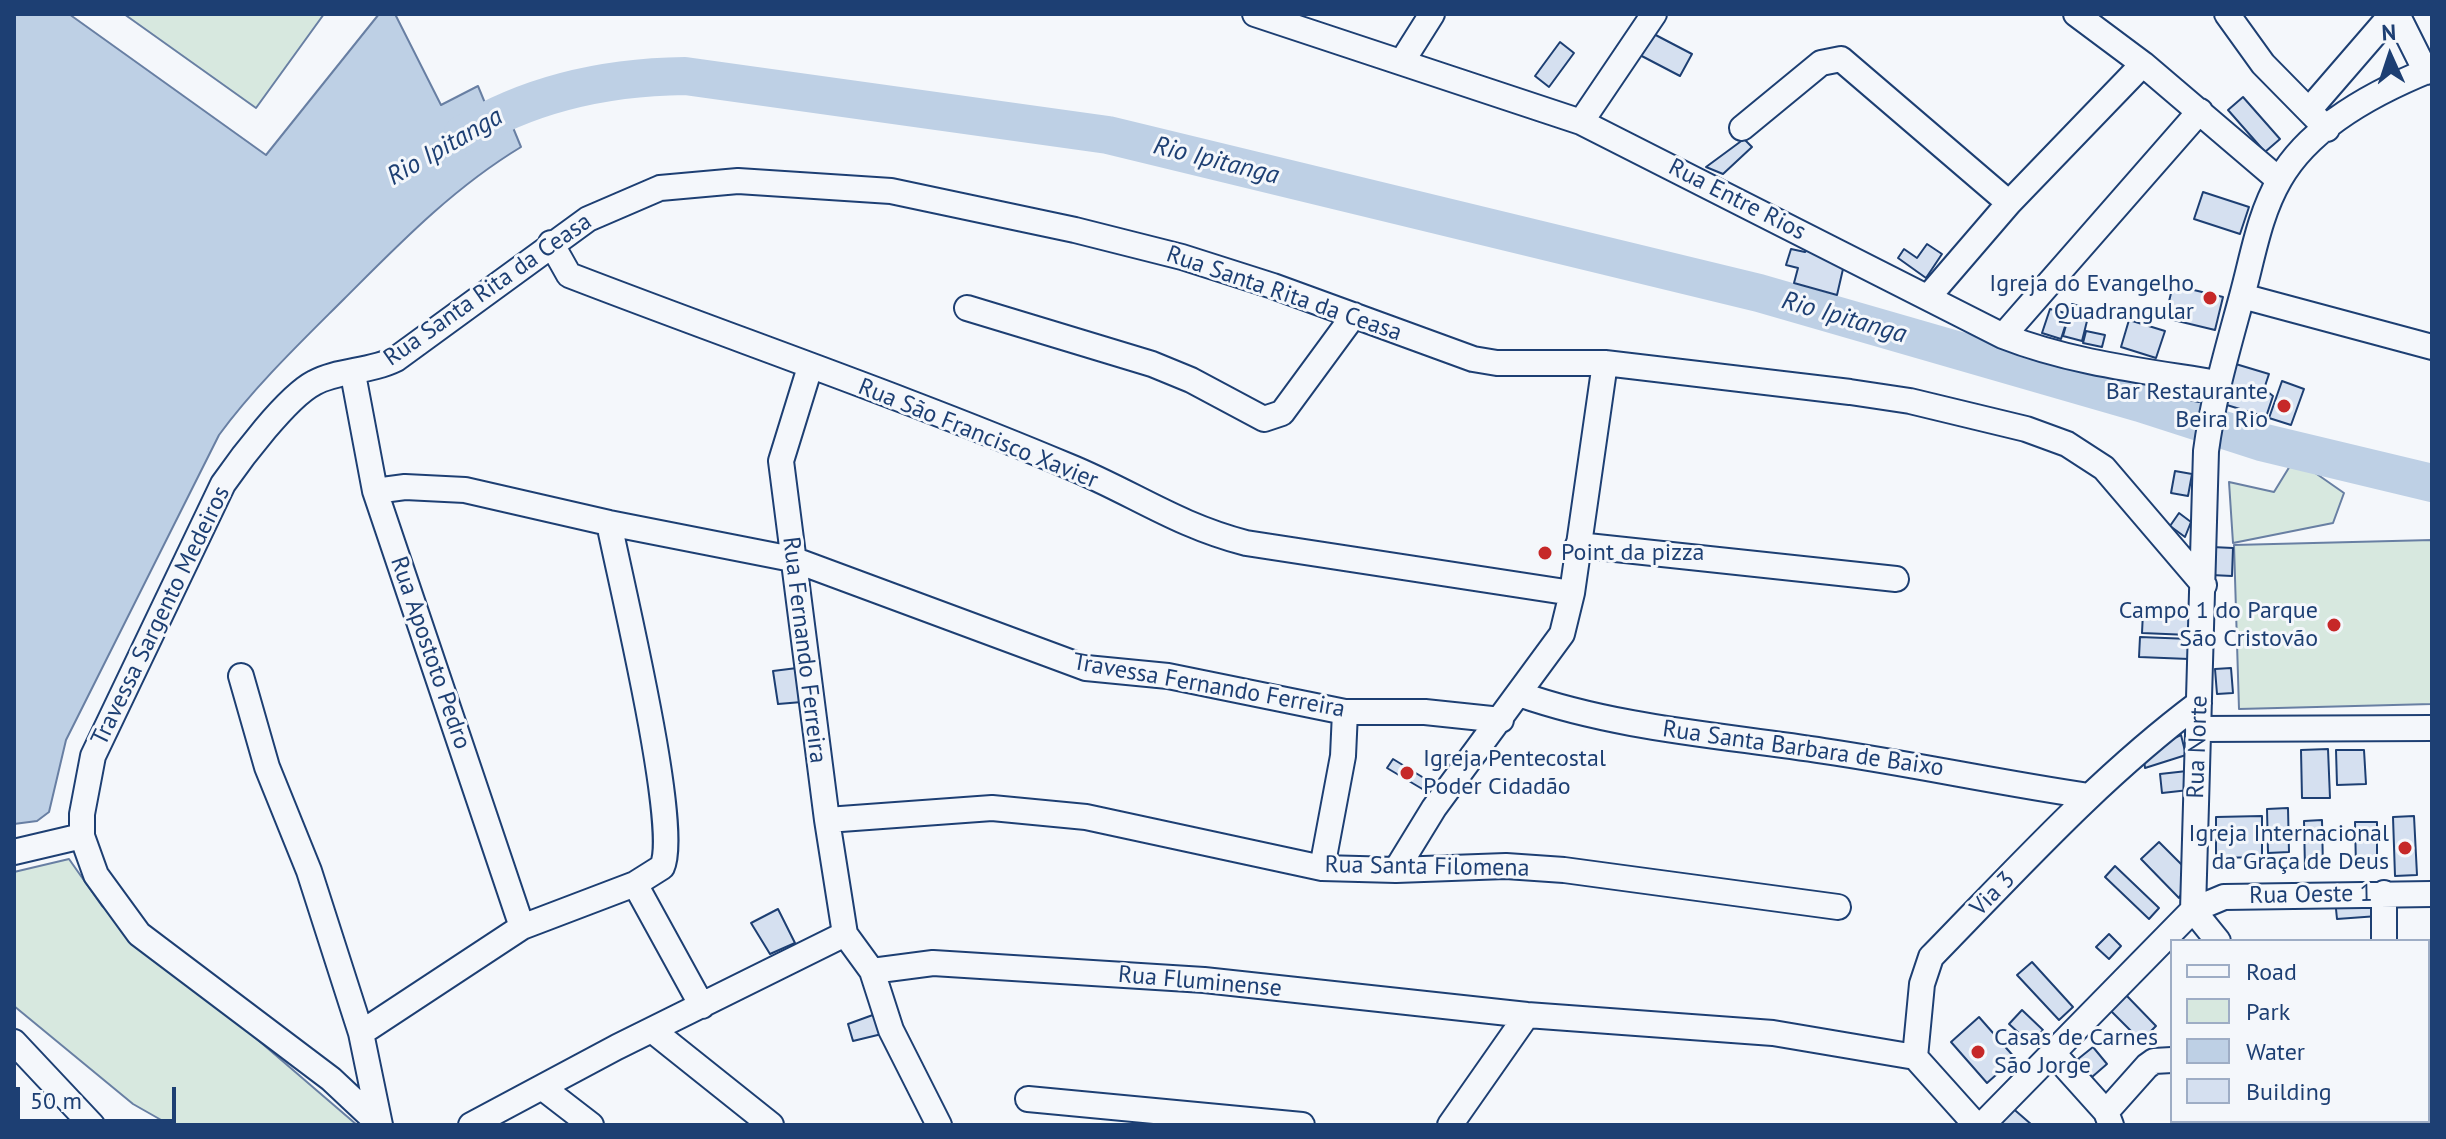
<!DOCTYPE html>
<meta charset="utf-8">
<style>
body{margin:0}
#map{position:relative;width:2446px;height:1139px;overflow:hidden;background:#f4f7fb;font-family:"PT Sans",sans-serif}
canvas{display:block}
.frame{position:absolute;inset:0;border:16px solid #1d3f73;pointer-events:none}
.legend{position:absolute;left:2170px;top:939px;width:260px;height:184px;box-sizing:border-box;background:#f4f7fb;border:2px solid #9eadc5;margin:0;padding:10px 14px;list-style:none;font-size:24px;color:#1d3f73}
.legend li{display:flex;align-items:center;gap:16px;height:40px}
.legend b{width:40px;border:2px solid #9eadc5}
.north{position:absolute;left:2350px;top:16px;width:80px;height:80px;-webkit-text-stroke:6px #f4f7fb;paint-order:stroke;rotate:357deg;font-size:22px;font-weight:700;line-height:32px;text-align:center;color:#1d3f73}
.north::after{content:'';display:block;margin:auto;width:28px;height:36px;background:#1d3f73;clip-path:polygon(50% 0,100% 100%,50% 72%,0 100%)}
.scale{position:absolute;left:16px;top:1087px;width:160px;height:36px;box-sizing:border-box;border:4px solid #1d3f73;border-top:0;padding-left:10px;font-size:24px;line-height:28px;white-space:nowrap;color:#1d3f73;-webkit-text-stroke:6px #f4f7fb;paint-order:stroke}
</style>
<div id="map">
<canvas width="2446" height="1139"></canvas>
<div class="frame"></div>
<ul class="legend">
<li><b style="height:10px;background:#f4f7fb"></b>Road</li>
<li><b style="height:22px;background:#d7e8df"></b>Park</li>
<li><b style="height:22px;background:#bed0e5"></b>Water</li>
<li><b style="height:22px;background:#d5e0f0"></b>Building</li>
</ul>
<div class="north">N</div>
<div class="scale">50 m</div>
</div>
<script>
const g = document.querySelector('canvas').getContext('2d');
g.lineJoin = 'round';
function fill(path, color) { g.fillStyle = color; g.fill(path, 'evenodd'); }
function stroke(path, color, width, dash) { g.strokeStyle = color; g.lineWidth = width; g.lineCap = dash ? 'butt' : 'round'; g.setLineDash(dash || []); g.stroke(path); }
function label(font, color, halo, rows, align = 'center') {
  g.font = font + ' "PT Sans",sans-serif'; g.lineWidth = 6; g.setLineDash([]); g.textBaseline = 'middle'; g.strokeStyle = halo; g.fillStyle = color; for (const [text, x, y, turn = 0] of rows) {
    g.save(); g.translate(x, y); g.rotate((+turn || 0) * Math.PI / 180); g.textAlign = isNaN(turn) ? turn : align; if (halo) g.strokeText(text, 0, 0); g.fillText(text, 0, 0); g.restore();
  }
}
const green = new Path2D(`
 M124,14H324L256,108Z
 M2293,461L2301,463L2344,493L2333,523L2233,543L2229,482L2274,492Z
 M2432,540V704L2239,709L2234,545Z
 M69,859L102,906L357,1125H170L133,1104L14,1006V872Z`);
const water = new Path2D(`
 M14,14H69L266,155L379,14H395L441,105L478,86L485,103L500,96L521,147C453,188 399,244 344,299C301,342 255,386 219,435L66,740L49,812L37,821L14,824Z`);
const river = new Path2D(`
 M462,135C530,93 606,77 685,76L1108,135L1759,293L2140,403L2261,442L2432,483`);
const building = new Path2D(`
 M1648,31L1692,54L1680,76L1636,53Z
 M1560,42L1574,53L1549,87L1535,76Z
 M2243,97L2280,139L2265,152L2228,110Z
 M1744,139L1752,147L1723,174L1706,167Z
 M2203,192L2249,207L2240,234L2194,219Z
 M1927,244L1942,254L1926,278L1898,258L1904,249L1917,258Z
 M1811,245L1846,256L1837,295L1794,283L1798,268L1786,265L1791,249L1805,252Z
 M2173,285L2223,297L2215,330L2165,318Z
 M2072,304L2090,309L2082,341L2063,336Z
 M2050,309L2069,314L2061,339L2042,333Z
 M2129,320L2165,331L2156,358L2121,347Z
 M2086,331L2105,335L2102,347L2083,343Z
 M2229,362L2269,374L2264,389L2273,396L2266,417L2217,402Z
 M2163,378L2203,385L2199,402L2160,394Z
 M2282,381L2304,389L2291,425L2269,418Z
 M2175,471L2192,474L2188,496L2171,493Z
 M2179,513L2191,522L2185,537L2170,526Z
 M2212,547L2233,548L2232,576L2211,575Z
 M2143,612L2190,614L2189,635L2142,633Z
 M2140,637L2190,639L2189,659L2139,657Z
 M797,668L802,702L778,704L773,671Z
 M2231,668L2233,693L2217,694L2215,669Z
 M2181,735L2186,755L2145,768L2143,752Z
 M2328,749L2330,798H2302L2301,750Z
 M2336,750H2364L2366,784L2337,785Z
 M1393,759L1432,783L1424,790L1387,768Z
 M2187,771L2189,790L2162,793L2160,774Z
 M2288,808L2289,852L2268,853L2267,809Z
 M2262,816V857L2216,858V817Z
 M2414,816L2417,875L2395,876L2393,817Z
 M2322,820L2323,869H2305L2304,821Z
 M2355,822H2377V867H2356Z
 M2159,842L2186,869L2189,880L2179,898L2141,859Z
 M2115,866L2159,908L2149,919L2105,877Z
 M2377,896L2378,916L2337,919L2335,899Z
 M778,909L795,943L770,954L751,923Z
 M2109,934L2121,946L2109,959L2096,947Z
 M2032,962L2073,1007L2059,1020L2017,975Z
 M2126,995L2156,1026L2141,1041L2110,1010Z
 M2022,1010L2043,1030L2031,1044L2009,1024Z
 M881,1012L886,1033L853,1041L848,1024Z
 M1979,1017L2015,1058L1987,1083L1951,1042Z
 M2093,1047L2107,1064L2092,1077L2078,1059Z
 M2009,1105L2032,1125H1998Z`);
const minor = new Path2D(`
 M1255,14L1581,122L2003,336C2072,363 2145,371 2217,383
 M2076,14L2143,64L2279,180
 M2227,14L2263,64L2327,129
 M2397,14L2426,72
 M1403,60L1432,14
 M2309,110L2392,14
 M1581,122L1654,14
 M1742,128L1821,63L1841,59L2009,203
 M551,243L569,275C735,339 904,397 1068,466C1132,492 1176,525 1246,543L1572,593
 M1929,296L2009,203L2143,64
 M2242,296L2432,347
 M967,308L1152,364L1191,380L1264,419L1282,413L1354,315
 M2003,336L2200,111
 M810,367L781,461L827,820L845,934L872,971L891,1030L939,1125
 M353,374L375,491L522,927
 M375,491L405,487L465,490L609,523L792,559L1086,668L1168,676L1345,712H1425L1501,720
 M1578,545L1896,579
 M241,676L267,767L309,871L361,1033L380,1125
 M1519,694C1619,729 1721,735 1824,751C1913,764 2000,783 2089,796
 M2198,729L2432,728
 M827,820L992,808L1086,817L1322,868L1396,870L1506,866L1564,870L1838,907
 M14,852L82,836
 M1322,868L1343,756L1345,712
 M1396,870L1434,808L1562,634L1572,593L1605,363
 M635,884L702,1006
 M2193,910L2206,451C2213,398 2228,348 2242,296C2253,256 2259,215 2280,179C2310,126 2377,91 2432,69
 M2193,910L2218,941
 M2384,941V893
 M872,971L933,963L1204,980L1527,1015L1773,1033L1915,1057
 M652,1030L771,1125
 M361,1033L522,927L635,884L662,867C681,828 620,579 609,523
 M14,1042L92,1125
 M2053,1053L2106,1112L2111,1125
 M543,1088L591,1125
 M1028,1099L1302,1125
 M2106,1112L2147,1066L2154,1061L2172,1060
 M2250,1121L2251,1125
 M2389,1121L2390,1125
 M380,1125L331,1079L139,934L96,875L82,836V814L93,756L223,484C241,458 287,397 314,383C337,370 370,372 396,359L588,219L660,188L738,181L891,191L1075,230L1182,257L1273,286L1473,359L1497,363H1605L1850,392L1910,401L2026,429L2067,444L2104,468L2204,585
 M471,1125L617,1047L845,934
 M1450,1125L1527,1015
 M1976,1125L1915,1057L1922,984L1931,957C2017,869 2100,777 2199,703
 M1982,1125L2193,910L2224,897L2432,894`);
const markers = [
 [2210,298,8,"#c62828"],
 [2284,406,8,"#c62828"],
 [1545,553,8,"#c62828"],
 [2334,625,8,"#c62828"],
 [1407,773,8,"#c62828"],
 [2405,848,8,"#c62828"],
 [1978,1052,8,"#c62828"]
];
const streetNames = [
 ["Rua Entre Rios",1737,200,27],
 ["Rua Santa Rita da Ceasa",488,290,-35],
 ["Rua Santa Rita da Ceasa",1284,294,19],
 ["Rua São Francisco Xavier",978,434,22],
 ["Travessa Sargento Medeiros",161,616,-64],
 ["Rua Fernando Ferreira",804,650,83],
 ["Rua Apostoto Pedro",430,653,71],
 ["Travessa Fernando Ferreira",1209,686,10],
 ["Rua Norte",2198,747,-88],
 ["Rua Santa Barbara de Baixo",1803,749,8],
 ["Rua Santa Filomena",1427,867,1],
 ["Via 3",1993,894,-45],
 ["Rua Oeste 1",2311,895,-1],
 ["Rua Fluminense",1200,982,5]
];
const poiNames = [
 ["Igreja do Evangelho",2194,284],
 ["Quadrangular",2194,312],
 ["Bar Restaurante",2268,392],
 ["Beira Rio",2268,420],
 ["Point da pizza",1561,553,"left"],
 ["Campo 1 do Parque",2318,611],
 ["São Cristovão",2318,639],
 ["Igreja Pentecostal",1423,759,"left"],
 ["Poder Cidadão",1423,787,"left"],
 ["Igreja Internacional",2389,834],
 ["da Graça de Deus",2389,862],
 ["Casas de Carnes",1994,1038,"left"],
 ["São Jorge",1994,1066,"left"]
];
const waterNames = [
 ["Rio Ipitanga",445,147,-30],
 ["Rio Ipitanga",1216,161,14],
 ["Rio Ipitanga",1844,318,16]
];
fill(green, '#d7e8df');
stroke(green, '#687fa3', 2);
fill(water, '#bed0e5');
stroke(water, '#687fa3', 2);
stroke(river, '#bed0e5', 38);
fill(building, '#d5e0f0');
stroke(building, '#1d3f73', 2);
stroke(minor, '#1d3f73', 28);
stroke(minor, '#f4f7fb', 24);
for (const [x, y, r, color] of markers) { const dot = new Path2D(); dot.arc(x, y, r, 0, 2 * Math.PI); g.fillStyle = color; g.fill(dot); stroke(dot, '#f4f7fb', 3); }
label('24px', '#1d3f73', '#f4f7fb', streetNames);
label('24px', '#1d3f73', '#f4f7fb', poiNames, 'right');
label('italic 26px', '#1d3f73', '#f4f7fb', waterNames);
</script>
